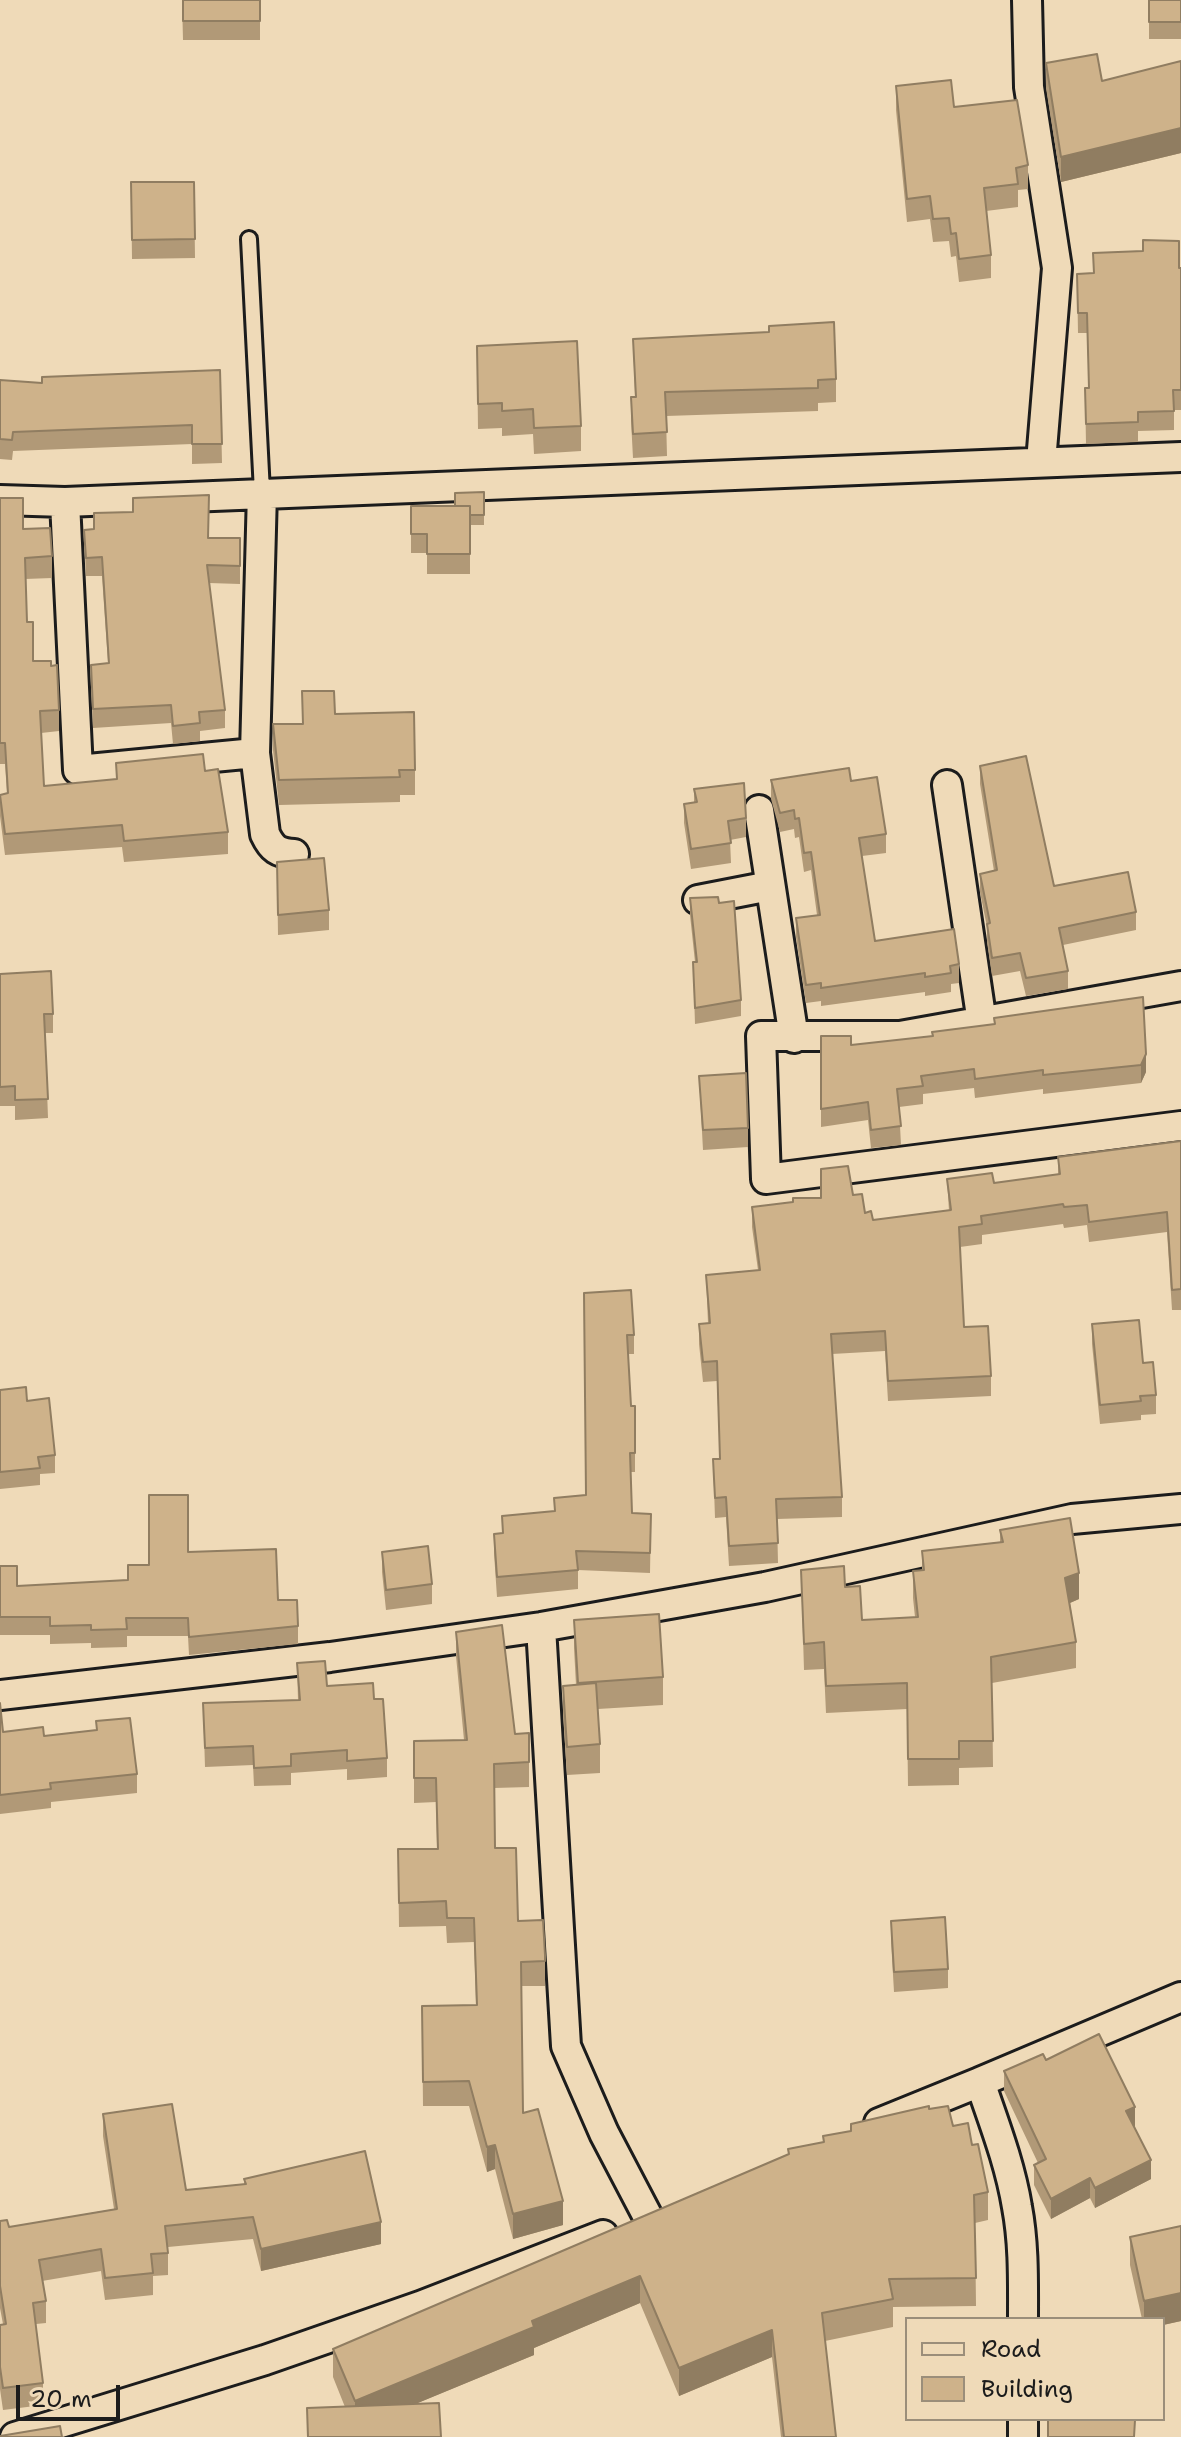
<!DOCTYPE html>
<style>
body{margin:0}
#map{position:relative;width:1181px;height:2437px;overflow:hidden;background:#efdab8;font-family:"Shantell Sans",sans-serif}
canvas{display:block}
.legend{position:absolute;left:905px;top:2317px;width:260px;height:104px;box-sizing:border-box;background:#efdab8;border:2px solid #9b8e7a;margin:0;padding:10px 14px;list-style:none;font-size:24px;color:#1c1c1c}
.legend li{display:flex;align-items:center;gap:16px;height:40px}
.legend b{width:40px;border:2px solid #9b8e7a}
.scale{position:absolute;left:16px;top:2385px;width:104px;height:36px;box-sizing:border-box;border:4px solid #1c1c1c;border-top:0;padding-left:10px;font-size:24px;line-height:28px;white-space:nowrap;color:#1c1c1c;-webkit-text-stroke:6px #efdab8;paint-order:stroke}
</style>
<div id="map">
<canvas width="1181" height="2437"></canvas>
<ul class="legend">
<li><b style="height:10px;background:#efdab8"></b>Road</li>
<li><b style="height:22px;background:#ceb28a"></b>Building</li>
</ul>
<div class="scale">20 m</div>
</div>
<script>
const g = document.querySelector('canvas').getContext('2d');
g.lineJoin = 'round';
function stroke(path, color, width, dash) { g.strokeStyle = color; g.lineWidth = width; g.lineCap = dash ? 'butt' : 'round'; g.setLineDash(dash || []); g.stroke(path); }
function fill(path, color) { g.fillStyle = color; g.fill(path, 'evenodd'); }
const service = new Path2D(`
 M249,239L262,492`);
const minor = new Path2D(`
 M1027,0L1029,87L1057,268L1041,462
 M0,500L65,502L1181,457
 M65,502L78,770L255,753L262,492
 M255,753L265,834C272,849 278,853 294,854
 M947,785L982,1023
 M759,810L794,1038
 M698,900L770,886
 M1181,986L900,1036H761L766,1179L1181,1126
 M541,1627L566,2046L604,2133L648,2217
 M0,1695L330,1657L541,1627L765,1587L1072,1519L1181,1509
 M980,2082L1181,1997
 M879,2123L980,2082C994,2123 1010,2164 1017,2207C1024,2244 1023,2282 1023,2319
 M1023,2419V2437
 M15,2437L265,2360L420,2306L603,2235`);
const wall = new Path2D(`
 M182,0H260V40H183Z
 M1149,0H1181V39H1149Z
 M1181,61V153L1061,182L1046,88V63L1102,81Z
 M896,86L954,107L1028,165V189L1018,190V207L986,211L991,255V278L959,282L956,256L951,257L949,241L933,242L930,219L907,222L896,110Z
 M131,182H194L195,258L132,259Z
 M1181,268V410H1174V430L1138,431V442L1086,444L1085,388H1089L1087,333H1078L1077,274Z
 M633,339L836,379V402L818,403V411L666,416L667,456L633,458L631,420V397H635Z
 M477,346L581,426V451L534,454L533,434L502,436V428L478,429Z
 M220,370L222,463L192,464V444L13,451L12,460L0,459V380L42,383Z
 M484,492V525H470V574H427V553H411V506H455Z
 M0,498L23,529L52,556V578L25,579L27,622L33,661L51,666L59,710V731L41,733L44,786L116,779V763L205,771L228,832V854L124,862L122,847L5,855L0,816V795L7,793L5,764H0Z
 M84,530L208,538H240V584L209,583L225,710V728L200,731V741L173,744L171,723L93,728L91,665L108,663L102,576H86Z
 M335,714L415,770V795H400V802L279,805L273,750V724H302Z
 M980,766L1054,886L1136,912V930L1063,945L1068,971V989L1026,996L1020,971L992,976L987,942V927L980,892V874L994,871L980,784Z
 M771,780L851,781L886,834V853L862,856L875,941L959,964V983L951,984V992L925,996V992L821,1006V1001L806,1003L796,937V918L817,915L811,870L804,872L799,837L795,838L794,829L780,832L771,799Z
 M694,789L746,818V837L730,840L731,863L691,869L684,823V804L694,803Z
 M277,862L329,910V930L278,935Z
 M690,898L741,1000V1016L695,1024L693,962H695L690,915Z
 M0,974L53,1014V1033H45L48,1118L15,1120V1106H0Z
 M1143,997L1146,1072L1141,1083L1043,1094V1089L975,1098L974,1088L923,1094V1104L899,1107L901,1145L871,1148L868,1120L821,1127V1036L851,1045L932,1036L994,1024V1018Z
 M699,1076L748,1128V1147L703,1150Z
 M1181,1141V1310H1172L1167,1232L1089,1242L1087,1225L1064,1228L1063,1224L982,1235V1244L960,1247L964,1327L991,1376V1396L888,1401L885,1351L832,1354L842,1497V1517L777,1519L778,1563L729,1566L726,1517L715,1518L713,1459H720L717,1381L703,1382L699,1344V1324L708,1323L706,1275L758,1270L752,1227V1207L821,1198L853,1195L865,1213L873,1220L949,1211L947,1179L994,1183L1058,1174V1157Z
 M584,1293L634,1335V1354H628L631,1406H635V1472H631L632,1513L651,1514L650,1573L578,1570V1589L497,1597L494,1553V1534L502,1533V1516L554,1511V1498L586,1495Z
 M1092,1324L1156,1395V1414L1141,1415V1420L1100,1424L1092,1344Z
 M0,1390L27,1401L55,1455V1473L40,1474V1485L0,1489Z
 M1000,1530L1079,1599L1070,1603L1076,1642V1668L992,1683L993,1767L959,1768V1785L908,1786L907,1709L826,1713L824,1669L804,1670L801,1570L845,1587L862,1620L915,1617L913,1598V1571L922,1570V1551L1000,1542Z
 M188,1552L278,1600L298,1626V1644L189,1655L188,1636H127V1647L91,1648V1643L50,1644V1635H0V1566L17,1586L128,1580Z
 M382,1552L432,1584V1604L386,1610L382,1572Z
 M574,1620L663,1677V1705L598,1709L600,1744V1773L567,1775L563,1714V1686L576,1685L574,1648Z
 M456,1632L515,1734L529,1762V1787L494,1788L495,1848L518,1921L545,1955V1986H521L523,2113L563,2225L513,2239L495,2169L487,2172L469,2106H423L422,2006L476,2005L474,1942L447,1943L446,1926L399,1927L398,1849H437L436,1802L414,1803V1741L464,1740L456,1656Z
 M297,1663L327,1686L374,1699L387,1758V1777L347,1780V1769L291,1773V1785L254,1786L253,1765L205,1767L203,1703L298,1700Z
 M0,1703L3,1732L44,1736L96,1730V1721L137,1774V1793L51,1802V1808L0,1814Z
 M891,1921L948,1969V1988L894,1992L891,1940Z
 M1004,2071L1135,2126L1134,2127L1151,2179L1095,2208L1090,2198L1051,2219L1034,2185V2165L1038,2163L1004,2091Z
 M929,2109L953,2126L972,2145L988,2192V2220L975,2223L976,2306L893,2307V2327L825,2341L836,2437H781L772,2357L679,2396L640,2303L534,2348V2355L415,2404L441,2437H307V2408L345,2407L333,2377V2349L788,2154V2149L823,2142V2136L851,2131Z
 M103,2114L186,2190L244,2184V2179L381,2244L261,2271L253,2239L168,2247V2275L153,2276V2295L105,2300L101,2271L42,2281L46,2301V2323L36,2324L43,2383V2405L3,2410L0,2389V2325L3,2324L0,2308V2221L9,2227L114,2209L103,2136Z
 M1181,2226V2321L1163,2325V2319H1142L1130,2265V2237Z`);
const shadedWall = new Path2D(`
 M1181,128V153L1061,182V157Z
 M1146,1054V1072L1141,1083V1065Z
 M1079,1573V1599L1065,1605V1578Z
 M1135,2107V2126L1126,2131V2111Z
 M495,2145V2169L487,2172V2147Z
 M1151,2160V2179L1095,2208V2188Z
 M1090,2178V2198L1051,2219V2199Z
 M563,2201V2225L513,2239V2214Z
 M381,2222V2244L261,2271V2249Z
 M640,2276V2303L534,2348V2355L355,2429V2401L532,2321Z
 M1181,2293V2321L1163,2325V2319H1144V2301Z
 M772,2330V2357L679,2396V2368Z`);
const building = new Path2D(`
 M183,0H260V21H183Z
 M1149,0H1181V22H1149Z
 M1097,54L1102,81L1181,61V128L1061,157L1046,63Z
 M951,80L954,107L1017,100L1028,165L1016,168L1018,184L984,188L991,255L959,259L956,233L951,234L949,218L933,219L930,196L907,199L896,86Z
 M131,182H194L195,239L132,240Z
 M1143,240L1179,241V268H1181V390H1173L1174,411L1138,412V422L1086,424L1085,388H1089L1087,313H1078L1077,274L1094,273L1093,253L1143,251Z
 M834,322L836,379L818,380V388L665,392L667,432L633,434L631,397H636L633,339L769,332V326Z
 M577,341L581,426L534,428L533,409L502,411V403L478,404L477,346Z
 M220,370L222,444H192V425L13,432L12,440L0,439V380L42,383V377Z
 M484,492V515H470V506H455V493Z
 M209,495L208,538H240V566L207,565L225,710L199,712L200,723L173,726L171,705L93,709L91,665L109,663L102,557L86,558L84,530L94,529V513L133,512V498Z
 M0,498H23V529L50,528L52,556L25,558L27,622H33V661H51V666L57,665L59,710L40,711L44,786L117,779L116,763L203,754L205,771L218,769L228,832L124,841L122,825L5,834L0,795L8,793L5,743H0Z
 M411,506H470V554H427V534H411Z
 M302,691H334L335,714L414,712L415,770H399L400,777L279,780L273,724H303Z
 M1026,756L1054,886L1128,872L1136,912L1059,928L1068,971L1026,978L1020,953L992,958L987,924L990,923L980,874L997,870L980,766Z
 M849,768L851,781L877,777L886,834L859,838L875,941L954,929L959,964L950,966L951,973L925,977V973L821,988V983L806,985L796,918L820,915L811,852L804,853L799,818L795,819L794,810L780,813L771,780Z
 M744,783L746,818L728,821L731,843L691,849L684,804L697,802L694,789Z
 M324,858L329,910L278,915L277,862Z
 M718,897L719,903L734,901L741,1000L695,1008L693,962H697L690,898Z
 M51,971L53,1014H44L48,1099L15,1100V1086L0,1087V974Z
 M1143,997L1146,1054L1141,1065L1043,1075V1070L975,1079L974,1069L921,1076L923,1086L897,1089L901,1126L871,1130L868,1102L821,1109V1036H851V1045L933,1036L932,1032L995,1024L994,1018Z
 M746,1073L748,1128L703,1130L699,1076Z
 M1181,1141V1289L1172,1290L1167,1212L1089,1222L1087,1205L1064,1207L1063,1204L981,1216L982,1224L959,1227L964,1327L988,1326L991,1376L888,1381L885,1331L831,1334L842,1497L776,1499L778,1543L729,1546L726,1497L715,1498L713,1459H720L717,1361L703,1362L699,1324L710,1323L706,1275L760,1270L752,1207L793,1202V1198H821V1169L848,1166L853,1195L862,1194L865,1213L871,1211L873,1220L951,1210L947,1179L992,1173L994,1183L1060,1174L1058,1157Z
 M631,1290L634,1335H627L631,1406H635V1453H630L632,1513L651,1514L650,1553L576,1551L578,1570L497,1577L494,1534L503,1533L502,1516L555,1511L554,1498L586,1495L584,1293Z
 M1139,1320L1143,1363L1153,1362L1156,1395L1140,1396L1141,1401L1100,1405L1092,1324Z
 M26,1387L27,1401L49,1398L55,1455L38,1457L40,1468L0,1472V1390Z
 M149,1495H188V1552L276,1549L278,1600H297L298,1626L189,1637L188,1618H126L127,1629L91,1630V1625L50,1626V1617H0V1566H17V1586L128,1580V1565H149Z
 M1070,1518L1079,1573L1065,1578L1076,1642L991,1657L993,1741H959V1759H908L907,1683L826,1686L824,1642L804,1644L801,1570L844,1566L845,1587L860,1586L862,1620L918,1617L913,1571L924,1570L922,1551L1003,1542L1000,1530Z
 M428,1546L432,1584L386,1590L382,1552Z
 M659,1614L663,1677L578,1683L574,1620Z
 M502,1625L515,1734L529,1733V1762L494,1764L495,1848H516L518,1921L543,1920L545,1955V1961L521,1962L523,2113L538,2109L563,2201L513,2214L495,2145L487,2147L469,2081L423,2082L422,2006L477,2005L474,1918H447L446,1901L399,1903L398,1849H438L436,1778H414V1741L467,1740L456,1632Z
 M325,1661L327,1686L373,1683L374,1699H383L387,1758L347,1761V1750L291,1754V1766L254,1768L253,1746L205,1748L203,1703L300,1700L297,1663Z
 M596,1683L600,1744L567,1747L563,1686Z
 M0,1703L3,1732L43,1727L44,1736L97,1730L96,1721L130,1718L137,1774L50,1783L51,1789L0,1795Z
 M945,1917L948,1969L894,1972L891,1921Z
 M1099,2034L1135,2107L1126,2111L1151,2160L1095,2188L1090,2178L1051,2199L1034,2165L1046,2159L1004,2071L1043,2054L1046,2060Z
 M172,2104L186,2190L246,2184L244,2179L365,2151L381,2222L261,2249L253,2217L165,2226L168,2253L151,2254L153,2273L105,2278L101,2249L39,2260L46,2301L33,2303L43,2383L3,2388L0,2367V2325L6,2324L0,2286V2221L7,2220L9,2227L117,2209L103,2114Z
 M929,2106V2109L948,2106L953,2126L968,2123L972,2145L978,2144L988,2192L974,2195L976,2278L889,2279L893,2299L822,2313L836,2437H784L772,2330L679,2368L640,2276L532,2321L534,2327L355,2401L333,2349L789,2154L788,2149L824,2142L823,2136L851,2131V2124Z
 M1181,2226V2293L1144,2301L1130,2237Z
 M906,2343H907V2385Z
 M439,2403L441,2437H308L307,2408Z
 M1048,2419L1135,2420L1134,2437H1048Z
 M60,2426L62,2437H0V2436Z`);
stroke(service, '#1c1c1c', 20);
stroke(minor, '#1c1c1c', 34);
stroke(service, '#efdab8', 14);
stroke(minor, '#efdab8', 28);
fill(wall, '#b19977');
fill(shadedWall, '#907d61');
fill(building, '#ceb28a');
stroke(building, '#907d61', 2);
</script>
